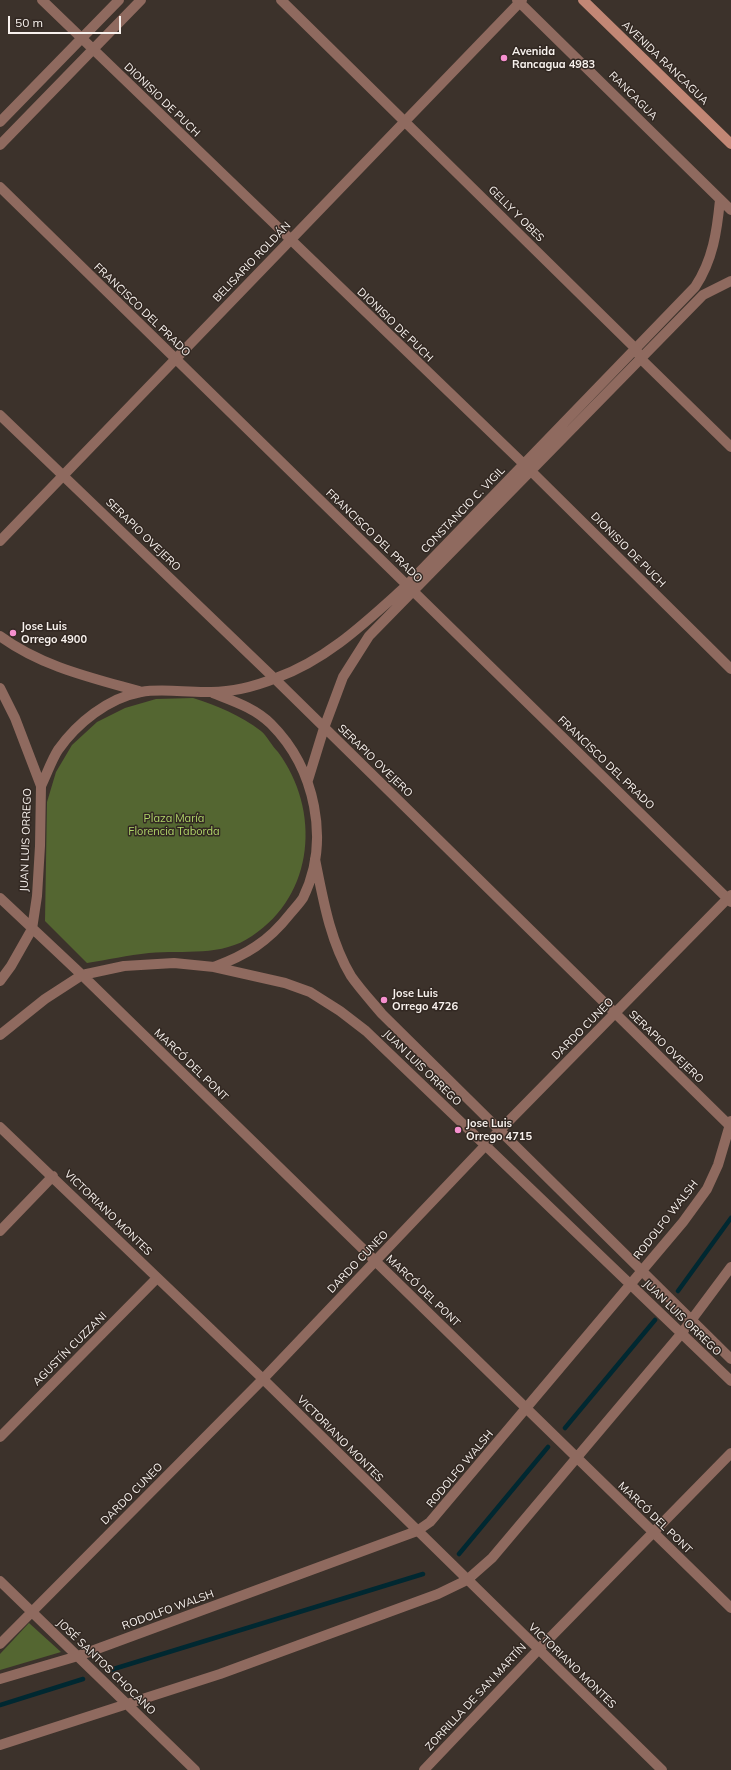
<!DOCTYPE html>
<meta charset="utf-8">
<style>
body{margin:0}
#map{position:relative;width:731px;height:1770px;overflow:hidden;background:#3c322b;font-family:Mulish,sans-serif}
canvas{display:block}
.scale{position:absolute;left:8px;top:16px;width:113px;height:18px;box-sizing:border-box;border:2px solid #f8f2ee;border-top:0;padding-left:5px;font-size:12px;line-height:14px;white-space:nowrap;color:#f8f2ee;-webkit-text-stroke:3px #322822;paint-order:stroke}
</style>
<div id="map">
<canvas width="731" height="1770"></canvas>
<div class="scale">50 m</div>
</div>
<script>
const g = document.querySelector('canvas').getContext('2d');
g.lineJoin = 'round';
function fill(path, color) { g.fillStyle = color; g.fill(path, 'evenodd'); }
function stroke(path, color, width, dash) { g.strokeStyle = color; g.lineWidth = width; g.lineCap = dash ? 'butt' : 'round'; g.setLineDash(dash || []); g.stroke(path); }
function label(font, color, halo, rows, align = 'center') {
  g.font = font + ' Mulish,sans-serif'; g.lineWidth = 3; g.setLineDash([]); g.textBaseline = 'middle'; g.strokeStyle = halo; g.fillStyle = color; for (const [text, x, y, turn = 0] of rows) {
    g.save(); g.translate(x, y); g.rotate((+turn || 0) * Math.PI / 180); g.textAlign = isNaN(turn) ? turn : align; if (halo) g.strokeText(text, 0, 0); g.fillText(text, 0, 0); g.restore();
  }
}
const green = new Path2D(`
 M193,698C218,706 240,715 261,731C267,736 272,746 278,752C321,810 315,895 252,936C222,957 184,950 149,953C128,955 107,960 87,963L45,921L47,802L56,772L72,745L97,722L125,708L156,699Z
 M29,1623L61,1652L0,1670V1654Z`);
const stream = new Path2D(`
 M678,1291L731,1218
 M565,1428L655,1320
 M459,1554L548,1447
 M107,1671L423,1574
 M0,1705L83,1679`);
const street = new Path2D(`
 M42,0L531,471L731,669
 M281,0L636,349L641,359L731,447
 M517,0L731,210
 M0,122L119,0
 M0,145L141,0
 M0,187L731,902
 M0,415L275,679L731,1127
 M0,541L522,0
 M0,636C42,667 93,678 142,692
 M0,688L15,718L41,786L40,846L37,896L32,929L11,966L0,981
 M213,693C233,701 255,708 271,724C315,768 331,841 303,898C299,904 294,909 290,914C268,942 246,955 214,967
 M308,780L324,728L343,677L369,636L703,295L731,281
 M41,786C47,774 51,761 58,750C77,723 108,698 141,692C163,688 188,693 211,692C232,692 256,686 276,678C327,660 367,621 406,586L695,287C713,260 717,231 720,200
 M315,859C323,899 330,941 351,976C360,989 372,1002 382,1014L731,1359
 M0,898L82,975L731,1608
 M0,1035L45,999L82,975L124,966L174,963L214,967L285,983L310,992L340,1011L366,1031L731,1381
 M0,1127L263,1379L662,1770
 M0,1231L53,1176
 M0,1437L157,1278
 M0,1581L195,1770
 M0,1644L263,1379L501,1129L731,895
 M0,1679L78,1656L417,1531L430,1522L683,1222L707,1189L718,1165L731,1121
 M0,1745L220,1674L438,1594L467,1580L492,1558L681,1334L731,1267
 M424,1770L538,1650L731,1453`);
const secondary = new Path2D(`
 M583,0L731,144`);
const markers = [
 [504,58,4,"#f690cf"],
 [13,633,4,"#f690cf"],
 [384,1000,4,"#f690cf"],
 [458,1130,4,"#f690cf"]
];
const poiNames = [
 ["Avenida",512,52],
 ["Rancagua 4983",512,65],
 ["Jose Luis",21,627],
 ["Orrego 4900",21,640],
 ["Jose Luis",392,994],
 ["Orrego 4726",392,1007],
 ["Jose Luis",466,1124],
 ["Orrego 4715",466,1137]
];
const streetNames = [
 ["AVENIDA RANCAGUA",665,63,44],
 ["RANCAGUA",633,96,45],
 ["DIONISIO DE PUCH",162,100,44],
 ["GELLY Y OBES",516,214,45],
 ["BELISARIO ROLDÁN",252,262,-46],
 ["FRANCISCO DEL PRADO",142,310,44],
 ["DIONISIO DE PUCH",395,325,44],
 ["CONSTANCIO C. VIGIL",463,510,-46],
 ["SERAPIO OVEJERO",143,535,44],
 ["FRANCISCO DEL PRADO",374,536,44],
 ["DIONISIO DE PUCH",628,550,45],
 ["SERAPIO OVEJERO",375,761,44],
 ["FRANCISCO DEL PRADO",606,763,44],
 ["JUAN LUIS ORREGO",26,840,-88],
 ["DARDO CUNEO",583,1029,-45],
 ["SERAPIO OVEJERO",666,1047,44],
 ["MARCÓ DEL PONT",191,1065,44],
 ["JUAN LUIS ORREGO",422,1068,44],
 ["VICTORIANO MONTES",108,1213,44],
 ["RODOLFO WALSH",666,1220,-52],
 ["DARDO CUNEO",358,1262,-46],
 ["MARCÓ DEL PONT",423,1291,44],
 ["JUAN LUIS ORREGO",682,1318,44],
 ["AGUSTÍN CUZZANI",70,1349,-45],
 ["VICTORIANO MONTES",340,1439,45],
 ["RODOLFO WALSH",460,1469,-50],
 ["DARDO CUNEO",132,1494,-45],
 ["MARCÓ DEL PONT",655,1518,44],
 ["RODOLFO WALSH",168,1610,-20],
 ["VICTORIANO MONTES",572,1666,44],
 ["JOSÉ SANTOS CHOCANO",106,1667,44],
 ["ZORRILLA DE SAN MARTÍN",476,1697,-47]
];
const parkNames = [
 ["Plaza María",174,819],
 ["Florencia Taborda",174,832]
];
fill(green, '#546631');
stroke(stream, '#002831', 4.5);
stroke(street, '#8f6a5f', 10);
stroke(secondary, '#c28775', 10);
for (const [x, y, r, color] of markers) { const dot = new Path2D(); dot.arc(x, y, r, 0, 2 * Math.PI); g.fillStyle = color; g.fill(dot); stroke(dot, '#322822', 1.5); }
label('bold 11px', '#f8f2ee', '#322822', poiNames, 'left');
label('11px', '#f8f2ee', '#322822', streetNames);
label('11px', '#b2d76a', '#322822', parkNames);
</script>
